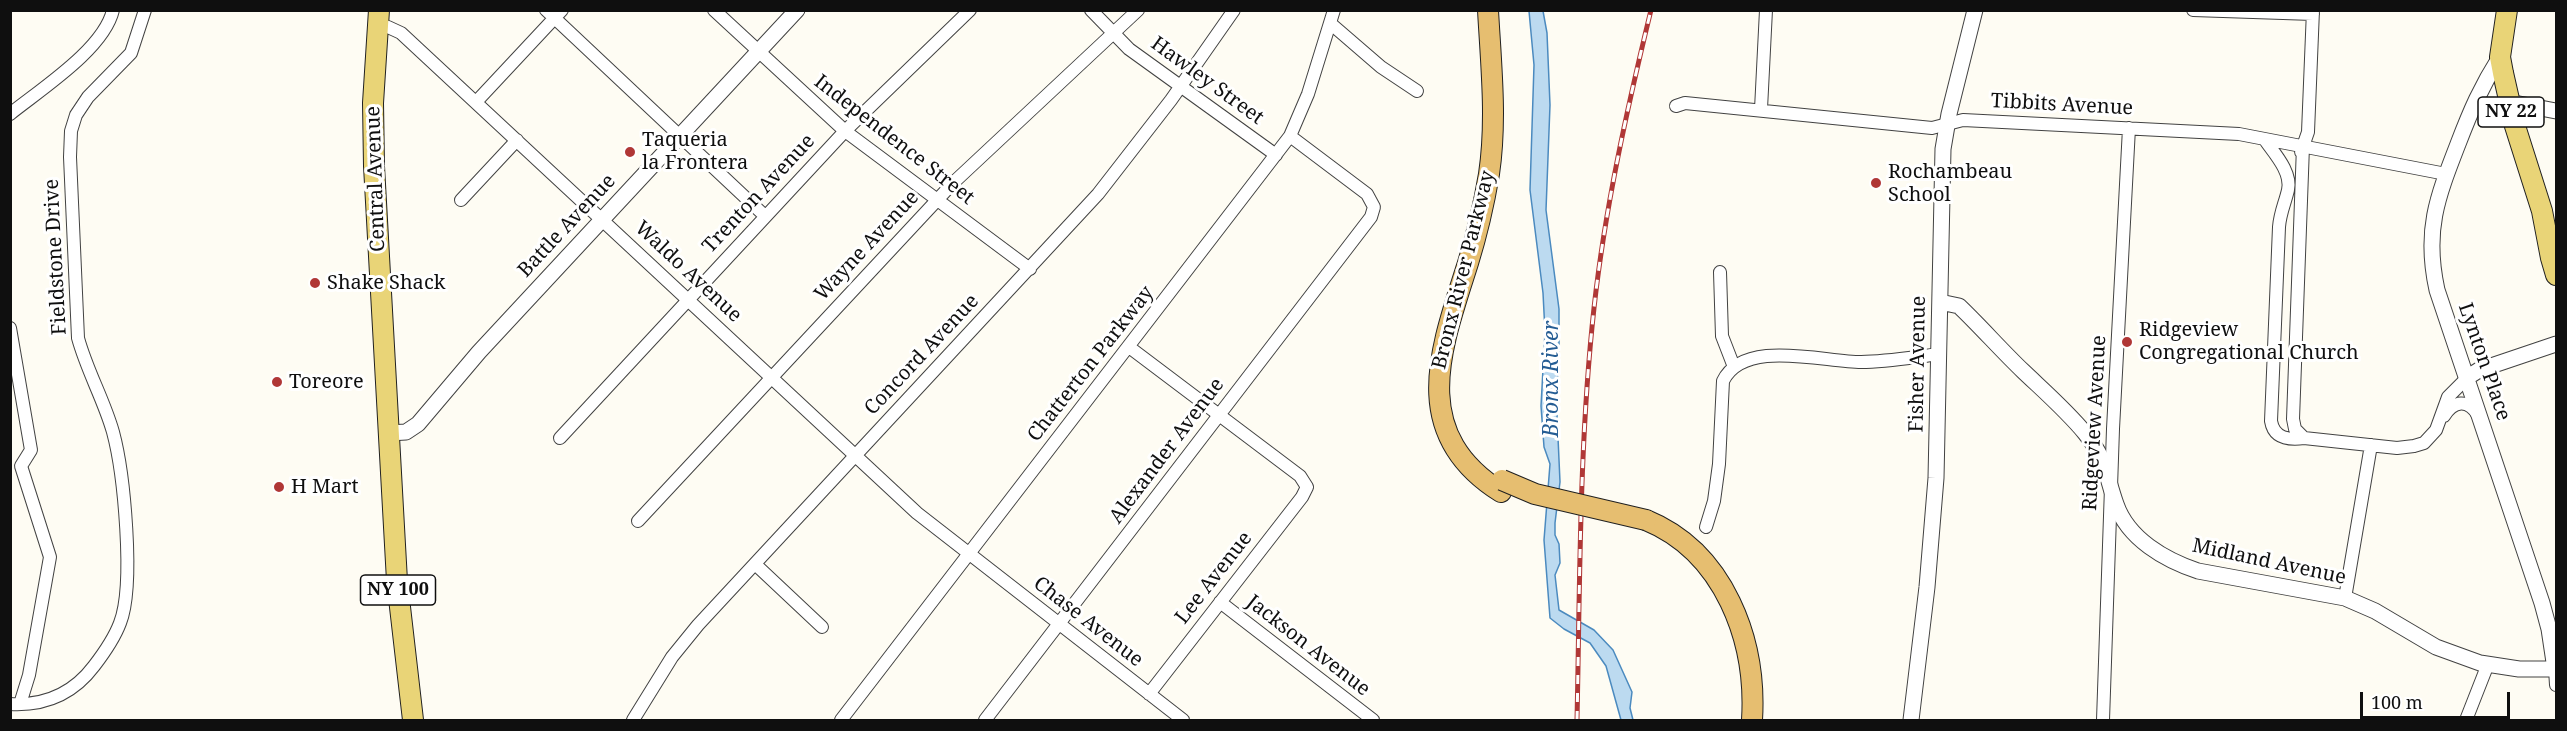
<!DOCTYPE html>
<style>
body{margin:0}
#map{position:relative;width:2567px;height:731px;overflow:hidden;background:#fefcf3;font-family:"Noto Serif",serif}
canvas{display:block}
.frame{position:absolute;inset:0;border:12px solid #0f0f0f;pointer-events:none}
.scale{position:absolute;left:2360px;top:692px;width:150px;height:27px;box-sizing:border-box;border:3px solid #0f0f0f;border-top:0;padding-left:8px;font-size:18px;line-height:21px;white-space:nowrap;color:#0f0f0f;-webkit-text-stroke:4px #fff;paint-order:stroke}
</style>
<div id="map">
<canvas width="2567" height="731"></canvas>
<div class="frame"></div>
<div class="scale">100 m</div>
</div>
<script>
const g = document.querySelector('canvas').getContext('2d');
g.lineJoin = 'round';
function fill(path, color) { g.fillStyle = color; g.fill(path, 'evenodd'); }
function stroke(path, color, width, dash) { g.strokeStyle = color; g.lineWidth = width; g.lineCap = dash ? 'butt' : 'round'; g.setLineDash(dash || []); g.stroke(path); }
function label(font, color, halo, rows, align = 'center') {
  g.font = font + ' "Noto Serif",serif'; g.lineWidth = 6; g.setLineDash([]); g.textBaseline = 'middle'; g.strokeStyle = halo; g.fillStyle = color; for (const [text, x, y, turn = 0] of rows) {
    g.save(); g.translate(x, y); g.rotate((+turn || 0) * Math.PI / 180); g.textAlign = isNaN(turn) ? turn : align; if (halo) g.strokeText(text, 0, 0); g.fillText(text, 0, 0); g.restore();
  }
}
const water = new Path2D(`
 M1529,11H1543L1547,33L1550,105L1546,210L1559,309V361L1556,393L1560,482L1555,523V535L1559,544L1560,563L1555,575L1559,610L1594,630L1613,650L1632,692L1630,708L1633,720H1621L1606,666L1590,643L1564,629L1550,618L1544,540L1550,464L1544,447L1541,406L1545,332L1543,293L1530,190L1534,65Z`);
const minor = new Path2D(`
 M546,10L765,216
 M714,10L845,131L1030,269
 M1091,10L1129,49L1276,155
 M2193,10L2313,14
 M1330,23L1381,67L1417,91
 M378,25L388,27L401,33L917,513L1183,720
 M476,102L562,10
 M1676,106L1685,103L1932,128L1963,120L2239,134L2446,174
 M1761,109L1766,10
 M10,114C41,89 104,49 113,10
 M2265,140C2274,153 2292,172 2288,190C2285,203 2280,213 2279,227L2271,421C2274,439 2289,440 2304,438L2397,448L2414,446L2424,443L2436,430L2448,397L2468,377
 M2303,146L2293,419L2295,429L2304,438
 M2301,152L2308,132L2313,10
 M461,200L517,140
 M1720,272L1722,336L1734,367
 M10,328L31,450L21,466L50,557L29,675L20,704
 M1129,347L1300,476L1307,487L1302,497L1149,694
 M2444,416C2454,400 2468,399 2478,415
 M560,438L845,131L970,10
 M638,521L953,183L1138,10
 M1706,527L1714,501L1719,464L1723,381C1744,338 1823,362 1861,362C1887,362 1914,357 1940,354
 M755,564L822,627
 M2345,598L2371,445
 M1220,602L1373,720
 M2555,669L2556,685
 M10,704C45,706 73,694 94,666C104,653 114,639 120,623C135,585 124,473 113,432C104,400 87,371 78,338L70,157L71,131L76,115L88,97L131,53L145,10
 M633,720L672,657L698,625L1098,194L1171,100L1234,10
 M841,720L1290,136L1308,94L1334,10
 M985,720L1371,217L1374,207L1367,194L1290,136
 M2103,720L2113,429L2129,128
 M2466,720L2488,664`);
const tertiary = new Path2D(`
 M2500,57C2481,87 2471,110 2458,144C2437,198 2424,231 2437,290L2542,603L2549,629L2555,669
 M2509,102L2556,111
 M1940,302L1959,306C1981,327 2001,350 2023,371C2044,391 2067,411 2085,433C2107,460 2105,473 2116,504C2128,539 2165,560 2198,571L2345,598L2375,611L2436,647L2480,663L2519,669H2556
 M2468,377L2479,370L2556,344
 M389,433L406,432L418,424L479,352L797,10
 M1911,720L1927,587L1936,478L1943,149L1949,114L1975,10`);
const primary = new Path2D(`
 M379,10L373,103L374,166L397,581L413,720
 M2507,10L2500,57L2503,73L2515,126L2542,211L2551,258L2556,275`);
const trunk = new Path2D(`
 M1488,10C1491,65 1497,120 1489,174C1484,204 1477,234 1468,263C1441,348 1407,433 1501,492
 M1646,520C1724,552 1757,640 1752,720`);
const rail = new Path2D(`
 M1577,720C1580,583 1579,445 1594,308C1605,208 1627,109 1651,10`);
const trunkBridge = new Path2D(`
 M1502,480L1535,494L1646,520`);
const markers = [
 [630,152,6,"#b03736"],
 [1876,183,6,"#b03736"],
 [315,283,6,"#b03736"],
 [2127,342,6,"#b03736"],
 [277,382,6,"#b03736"],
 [279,487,6,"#b03736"]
];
const shields = [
 [2511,112,66],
 [398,590,75]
];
const shieldNames = [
 ["NY 22",2511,112],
 ["NY 100",398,590]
];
const streetNames = [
 ["Hawley Street",1207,81,36],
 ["Tibbits Avenue",2062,105,3],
 ["Independence Street",894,140,38],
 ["Central Avenue",376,179,-92],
 ["Trenton Avenue",759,194,-47],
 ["Battle Avenue",567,226,-47],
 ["Wayne Avenue",867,246,-47],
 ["Fieldstone Drive",56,257,-93],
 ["Bronx River Parkway",1464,270,-76],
 ["Waldo Avenue",688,272,43],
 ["Concord Avenue",922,355,-47],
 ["Lynton Place",2484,362,71],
 ["Chatterton Parkway",1091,364,-52],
 ["Fisher Avenue",1918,364,-89],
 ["Ridgeview Avenue",2095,423,-87],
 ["Alexander Avenue",1167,451,-53],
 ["Midland Avenue",2269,562,12],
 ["Lee Avenue",1214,578,-52],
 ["Chase Avenue",1088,622,38],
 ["Jackson Avenue",1308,646,38]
];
const poiNames = [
 ["Taqueria",642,140],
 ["la Frontera",642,163],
 ["Rochambeau",1888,172],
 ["School",1888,195],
 ["Shake Shack",327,283],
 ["Ridgeview",2139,330],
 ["Congregational Church",2139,353],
 ["Toreore",289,382],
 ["H Mart",291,487]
];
const waterNames = [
 ["Bronx River",1552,379,-90]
];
fill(water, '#bcdaf0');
stroke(water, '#4b8abf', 1.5);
stroke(minor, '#424242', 14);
stroke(tertiary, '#424242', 17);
stroke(primary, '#202020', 22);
stroke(trunk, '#202020', 22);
stroke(minor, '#fff', 12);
stroke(tertiary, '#fff', 15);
stroke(primary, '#e9d477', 20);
stroke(trunk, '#e6be70', 20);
stroke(rail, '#b03736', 5);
stroke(rail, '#fff', 3, [9]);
stroke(trunkBridge, '#202020', 22, []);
stroke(trunkBridge, '#e6be70', 20);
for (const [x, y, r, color] of markers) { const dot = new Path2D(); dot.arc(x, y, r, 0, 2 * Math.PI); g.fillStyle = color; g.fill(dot); stroke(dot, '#fff', 2); }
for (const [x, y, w] of shields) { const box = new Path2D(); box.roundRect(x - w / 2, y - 15, w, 30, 4.5); g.fillStyle = '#fff'; g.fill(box); stroke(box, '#0f0f0f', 1.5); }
label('bold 18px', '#0f0f0f', null, shieldNames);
label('20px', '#0f0f0f', '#fff', streetNames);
label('20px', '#0f0f0f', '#fff', poiNames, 'left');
label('italic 21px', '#255d94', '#fff', waterNames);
</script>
